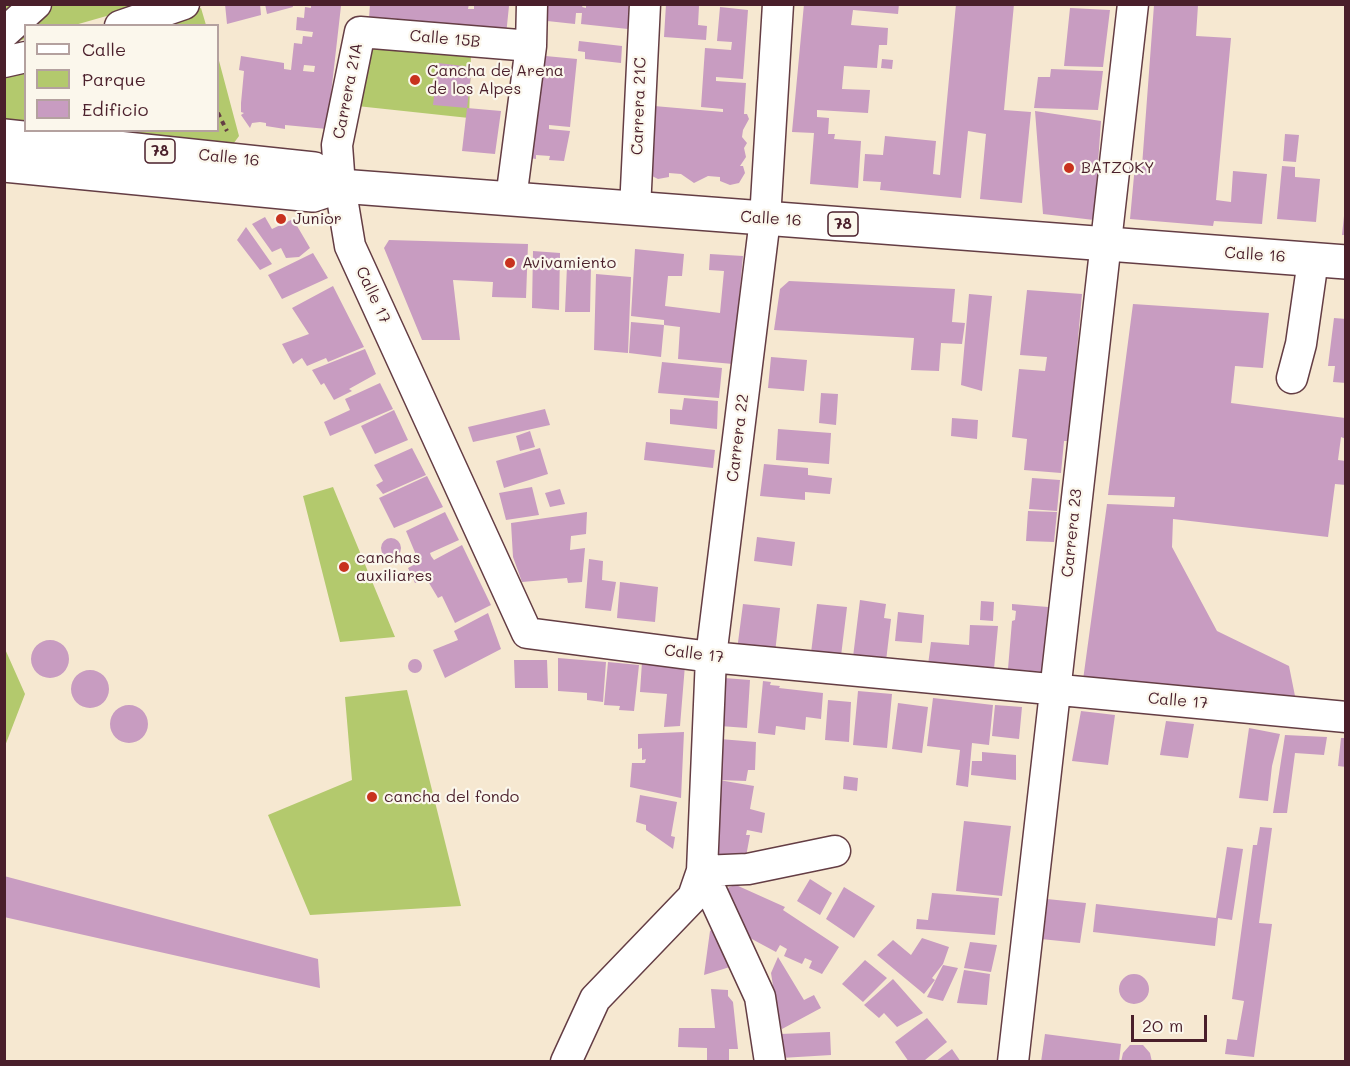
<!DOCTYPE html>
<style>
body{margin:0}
#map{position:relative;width:1350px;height:1066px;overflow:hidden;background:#f6e8d1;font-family:Mali,sans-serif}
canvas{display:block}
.frame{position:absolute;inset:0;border:6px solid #4a1f2b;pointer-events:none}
.legend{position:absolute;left:24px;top:24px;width:195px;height:108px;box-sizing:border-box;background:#fbf7ec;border:2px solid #b4a19f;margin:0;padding:8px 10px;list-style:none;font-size:18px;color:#4a1f2b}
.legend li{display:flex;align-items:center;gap:12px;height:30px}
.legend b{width:30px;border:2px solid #b4a19f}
.scale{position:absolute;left:1131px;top:1015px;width:76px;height:27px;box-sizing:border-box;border:3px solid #4a1f2b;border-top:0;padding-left:8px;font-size:18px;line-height:21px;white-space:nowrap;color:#4a1f2b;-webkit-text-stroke:4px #fbf7ec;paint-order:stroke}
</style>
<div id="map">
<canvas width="1350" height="1066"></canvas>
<div class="frame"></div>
<ul class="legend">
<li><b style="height:8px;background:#fff"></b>Calle</li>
<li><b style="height:16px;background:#b3c96d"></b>Parque</li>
<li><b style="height:16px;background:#c89cc1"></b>Edificio</li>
</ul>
<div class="scale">20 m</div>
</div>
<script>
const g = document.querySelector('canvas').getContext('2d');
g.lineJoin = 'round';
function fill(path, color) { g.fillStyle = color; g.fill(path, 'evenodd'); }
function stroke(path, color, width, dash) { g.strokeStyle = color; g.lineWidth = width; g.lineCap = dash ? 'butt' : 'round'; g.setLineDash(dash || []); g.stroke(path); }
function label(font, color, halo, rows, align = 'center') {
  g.font = font + ' Mali,sans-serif'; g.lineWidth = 4.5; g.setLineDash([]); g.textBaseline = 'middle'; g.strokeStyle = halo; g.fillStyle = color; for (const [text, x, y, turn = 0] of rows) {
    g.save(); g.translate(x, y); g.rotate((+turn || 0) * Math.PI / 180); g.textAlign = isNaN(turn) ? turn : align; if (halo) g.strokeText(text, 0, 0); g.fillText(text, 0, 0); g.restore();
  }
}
const green = new Path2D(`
 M5,5H145L75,25L26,26L25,39L5,45Z
 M201,8L206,25L151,26Z
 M363,47L471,55L469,118L357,106Z
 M218,57L239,136L228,151L6,132L4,70L25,66L26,130H218Z
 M333,487L395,637L340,642L303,496Z
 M5,649L25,694L5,746L4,649Z
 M407,690L461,906L310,915L268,815L352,780L345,697Z`);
const building = new Path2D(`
 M225,4H260L261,15L227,24Z
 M265,4H292L293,7L267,14Z
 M311,4L341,6L327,129L285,125V129L266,126V123L260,122L252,123L250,128L241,115L244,113L241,112V103L244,71L239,70L241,56L284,63V69L291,70L294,43L302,44L303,36L312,37L313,32L296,30L297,17L304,18L305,7L311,8ZM304,65L315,66L314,72L303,71Z
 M370,4H469L468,9H474V5L509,6L506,35L407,20V25L369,18Z
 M586,4H629L628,29L581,24L582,13H576L575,24L538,20L540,5H583L582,7L586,8Z
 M666,4L699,6L698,25L707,26L706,40L664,37Z
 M804,4H899L898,14L853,10L851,25L888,28L887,45H879L877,68L844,66L842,89L870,90L868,113L817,110V117L829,118L828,134H835L834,139L861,141L858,188L810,184L814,133L792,132Z
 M956,4H1014L1004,110L1031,112L1022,203L980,199L986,134L968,131L961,198L880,190L881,182L863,181L865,154L883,155L885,136L936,141L933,174L940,175Z
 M1154,5H1198L1196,36L1231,38L1216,200L1231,202L1233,171L1267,174L1262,224L1214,221L1213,226L1130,219L1135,165L1142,166Z
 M720,7L748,10L743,79L716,77V81L746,83L744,114H747L749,119L743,130L742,137L747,143L744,148L746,157L740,166H743L745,173L739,183L730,185L720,181V177L708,176L694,183L681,174L669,173V177L658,179L650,175L654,106L723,112V109L701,107L705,48L731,50L732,42L717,41Z
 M1070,8L1110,10L1103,67L1064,66Z
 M579,41L622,46L621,63L585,59V52L578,51Z
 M535,55L577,59L570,127L549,125V129L570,131L564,161L549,160L550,156L536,155V159L530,158Z
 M882,59L893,60L892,69L881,68Z
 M438,63L472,67L467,108L433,105Z
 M1051,69L1103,71L1098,110L1034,108L1038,77H1050Z
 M467,108L501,111L495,154L462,151Z
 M1035,111L1101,121L1094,220L1043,214Z
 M1285,134L1299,135L1296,162L1283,161Z
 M1282,166L1295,167V177L1320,179L1316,222L1277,219Z
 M1344,216H1346V235H1342Z
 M265,217L272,229L293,219L310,248L299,257L286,258L281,248L272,252L252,224Z
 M246,227L272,264L260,270L237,240Z
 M389,240L528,244L526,298L492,297L493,282L453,280L460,340H422L384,248Z
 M635,249L684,254L682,276H668L665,306L720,313L724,271L709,270L710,254L743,256L733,364L678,359L680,327L664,325V320L631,316Z
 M533,251L560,253L559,310L532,308Z
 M313,253L328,278L282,299L268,275Z
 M567,266H591L590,312H565Z
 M596,274L631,277L628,353L594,350Z
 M789,281L955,289L952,322L965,323L962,344L941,343L939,371L911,370L914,338L774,330L780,289Z
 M333,286L364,347L328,362L326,358L307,366L302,358L293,364L282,344L309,334L292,308Z
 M1027,290L1082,294L1069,441H1064L1061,473L1024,470L1027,439L1012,437L1019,369L1045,371L1047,357L1020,355Z
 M969,294L992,296L982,391L961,385Z
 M1133,304L1269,313L1263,368L1235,366L1231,403L1345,418L1346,439L1341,437L1338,460L1346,461V485L1335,484L1328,537L1173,519L1172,547L1217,631L1289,666L1295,696L1083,680L1107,504L1174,507L1175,497L1108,495Z
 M1334,318L1346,319V383L1333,382L1335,366H1328Z
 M631,322L664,325L661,357L629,353Z
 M365,349L376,374L349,389L352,391L334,400L324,383L321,385L312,370Z
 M771,357L807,360L804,391L768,388Z
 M662,362L722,368L719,398L658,393Z
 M380,383L393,409L330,436L324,422L350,410L345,399Z
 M821,393L838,394L836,425L819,423Z
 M684,398L718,401L717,429L670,424V409L682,410Z
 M545,409L550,425L473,442L468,427Z
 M394,410L408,440L375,454L361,426Z
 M952,418L978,420L977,439L951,436Z
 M778,429L831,433L829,464L776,460Z
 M530,431L535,447L520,451L516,436Z
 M646,442L715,450L713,468L644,460Z
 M412,448L426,475L383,494L376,485L383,481L374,465Z
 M540,448L548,474L504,488L496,461Z
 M764,464L808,468V475L832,478L830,494L805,492V500L760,496Z
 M427,476L443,507L394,528L379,498Z
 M1032,478L1060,480L1057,511L1029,509Z
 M532,487L539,515L506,520L499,493Z
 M560,489L565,504L550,507L545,493Z
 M1028,511L1057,512L1054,542L1026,541Z
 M445,512L459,540L430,553L431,556L434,560L462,545L491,605L455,623L442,596L438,598L426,578L415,583L408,568L419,562L406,531Z
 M587,512L586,534L571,536L570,550L585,548L582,582L568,583L567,578L522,582L513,557L511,523Z
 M757,537L795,542L792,566L754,561Z
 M381 548a10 10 0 1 1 20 0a10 10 0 1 1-20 0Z
 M589,559L603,561L602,580L616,582L611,611L585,608Z
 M620,582L658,587L655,622L617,618Z
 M860,600L886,604L884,618L891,619L886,661L853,657Z
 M981,601L994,602L993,621L980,620Z
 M743,604L780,608L775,653L737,650Z
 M817,604L847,607L841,656L811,653Z
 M1012,604L1048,607L1042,672L1008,669L1012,621L1015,620L1016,611L1012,610Z
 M898,612L924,615L922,643L895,641Z
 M488,613L501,649L445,678L433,650L458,640L454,631Z
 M970,625L998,626L994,669L928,665L931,642L969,645Z
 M31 659a19 19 0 1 1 38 0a19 19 0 1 1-38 0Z
 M558,658L606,662L603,702L587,700V693L558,691Z
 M408 666a7 7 0 1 1 14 0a7 7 0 1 1-14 0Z
 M514,660H547L548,688H515Z
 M608,662L639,665L634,711L619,710L620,706L604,705Z
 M642,662L685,665L680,726L664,727L667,694L640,692Z
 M71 689a19 19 0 1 1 38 0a19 19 0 1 1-38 0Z
 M724,678L750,680L747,728L720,726Z
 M763,681L771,682L770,685L780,686L779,688L823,693L821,719L806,717L805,730L776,726L775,735L758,733Z
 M858,691L892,694L887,748L853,745Z
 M933,698L993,705L989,745L972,743L968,787L956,785L960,750L927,746Z
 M828,700L851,702L849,742L825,740Z
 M898,703L928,707L922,753L892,749Z
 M110 724a19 19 0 1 1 38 0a19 19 0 1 1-38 0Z
 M995,705L1022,707L1019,739L992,736Z
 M1081,711L1115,715L1108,765L1072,761Z
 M1166,721L1194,724L1188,758L1160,755Z
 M1249,728L1280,734L1272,766L1268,801L1239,798Z
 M684,732L681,798L630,787L632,763H645L646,759L642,760V748L638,749V734Z
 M1285,735L1327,737L1324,755L1295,753L1287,813H1273Z
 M1341,738H1346V767L1338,766Z
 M720,739L756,742L755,770H748L746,781L719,780Z
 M982,752L1016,755V780L971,775L972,761H982Z
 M844,776L858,778L857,791L843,789Z
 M719,780L754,786L750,809L765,813L762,833L747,830L746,835H750L745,862L713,858Z
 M640,795L677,802L671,836L675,837L673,849L646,830V825L636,822Z
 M964,821L1011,826L1002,896L956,891Z
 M1260,827L1272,828L1259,923L1272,924L1254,1057L1225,1054L1227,1039L1237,1040L1244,1001L1232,999L1253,845H1257Z
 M1227,847L1243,849L1232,920L1218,918L1215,946L1093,932L1096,904L1216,918Z
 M4,876L318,959L320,988L4,917Z
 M810,879L832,893L820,915L797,901Z
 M736,885L785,907L783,910L839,947L822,974L809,968L812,961L805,958L802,964L784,956L787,949L780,945L776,952L750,938L718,898L729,887Z
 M844,887L875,906L854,938L826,919Z
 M932,893L999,898L995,935L916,929L917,919L928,920Z
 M1047,899L1086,903L1080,943L1041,939Z
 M718,925L733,966L704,975L710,931Z
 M922,938L949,947L943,964L932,978L935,980L924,994L877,955L893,940L911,955Z
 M970,942L997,945L991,972L964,968Z
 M778,957L804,1000L814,995L821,1008L782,1029L763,995L773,986L771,973Z
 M865,960L887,978L863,1002L842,984Z
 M943,965L958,968L943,1001L927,997Z
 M964,970L990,974L987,1005L957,1003Z
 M1119 989a15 15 0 1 1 30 0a15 15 0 1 1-30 0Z
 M893,979L923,1013L897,1027L884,1013L879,1018L864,1005Z
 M711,989L728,990V996L733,1002L738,1049H729V1062H707V1048L678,1047L679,1028H715Z
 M927,1018L947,1042L925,1060L909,1062L895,1042Z
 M830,1032L831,1055L781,1058L780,1034Z
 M1045,1034L1121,1044L1119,1062H1041Z
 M1130,1045H1143L1150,1053L1152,1062H1121L1123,1053Z
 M952,1049L961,1062H935Z`);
const path = new Path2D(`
 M218,113L227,131`);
const minor = new Path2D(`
 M120,26L184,4
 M4,33L36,4
 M531,46L360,32L337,145L340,186L350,246L527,633L711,657L1346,717
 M4,62L26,57
 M511,199L531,46L532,4
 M635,209L645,4
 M1292,378L1301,344L1313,260
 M702,871L760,997L770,1062
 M702,871L748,869L835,851
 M566,1062L595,999L693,897L702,871L711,657L765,219L778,4
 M1013,1062L1133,4`);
const highway = new Path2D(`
 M4,136L314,169L340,186
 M4,165L313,195L340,186L1346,262`);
const markers = [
 [415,80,6,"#c8321e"],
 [1069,168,6,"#c8321e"],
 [281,219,6,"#c8321e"],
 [510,263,6,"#c8321e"],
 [344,567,6,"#c8321e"],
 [372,797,6,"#c8321e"]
];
const shields = [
 [160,151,30],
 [843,224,30]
];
const shieldNames = [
 ["78",160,151],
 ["78",843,224]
];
const streetNames = [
 ["Calle 15B",445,39,5],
 ["Carrera 21A",348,91,-79],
 ["Carrera 21C",639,106,-88],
 ["Calle 16",229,158,6],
 ["Calle 16",771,219,4],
 ["Calle 16",1255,255,4],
 ["Calle 17",373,295,65],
 ["Carrera 22",738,438,-83],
 ["Carrera 23",1072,533,-84],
 ["Calle 17",694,654,7],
 ["Calle 17",1178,701,5]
];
const poiNames = [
 ["Cancha de Arena",427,71],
 ["de los Alpes",427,89],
 ["BATZOKY",1081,168],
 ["Junior",293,219],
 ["Avivamiento",522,263],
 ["canchas",356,558],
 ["auxiliares",356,576],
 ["cancha del fondo",384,797]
];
fill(green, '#b3c96d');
fill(building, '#c89cc1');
stroke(minor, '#643d44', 33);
stroke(highway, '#643d44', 36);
stroke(path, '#643d44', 4, [4.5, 4.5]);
stroke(minor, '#fff', 30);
stroke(highway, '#fff', 33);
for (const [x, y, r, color] of markers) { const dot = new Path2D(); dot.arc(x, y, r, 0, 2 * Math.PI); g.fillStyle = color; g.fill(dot); stroke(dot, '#fbf7ec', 2); }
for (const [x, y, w] of shields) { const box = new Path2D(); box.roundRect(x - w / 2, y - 12, w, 24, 4.5); g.fillStyle = '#fbf7ec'; g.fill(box); stroke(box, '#4a1f2b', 1.5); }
label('bold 15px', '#4a1f2b', null, shieldNames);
label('16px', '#4a1f2b', '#fbf7ec', streetNames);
label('16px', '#4a1f2b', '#fbf7ec', poiNames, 'left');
</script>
